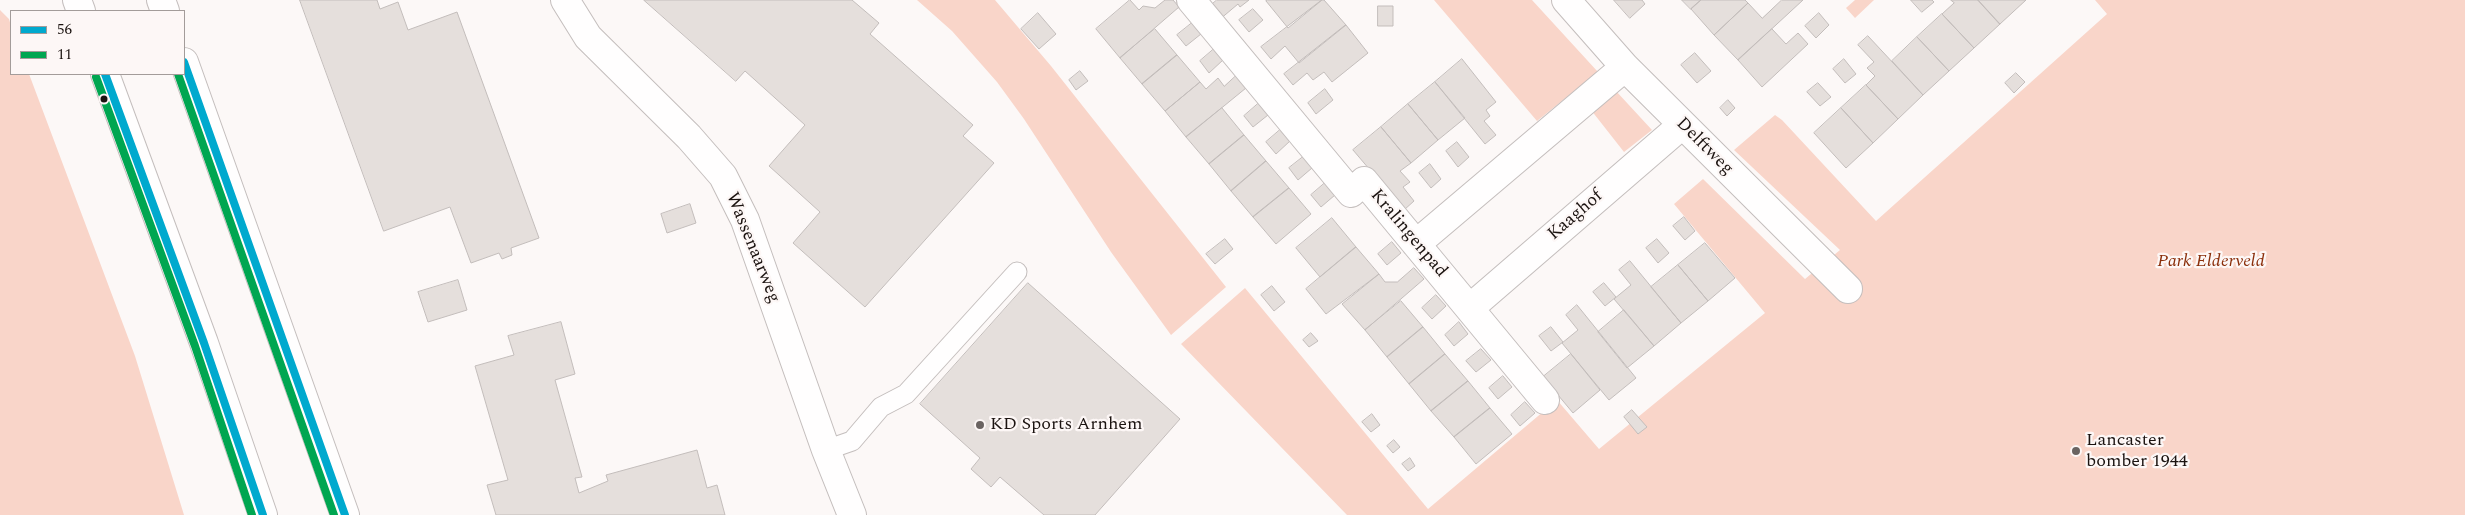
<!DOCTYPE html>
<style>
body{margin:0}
#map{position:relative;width:2465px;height:515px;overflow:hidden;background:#fcf8f7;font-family:Spectral,serif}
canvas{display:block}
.legend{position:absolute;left:10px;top:10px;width:175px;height:65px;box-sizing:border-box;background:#fdf7f6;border:1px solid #a39c9a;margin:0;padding:6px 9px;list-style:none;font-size:15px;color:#1b1310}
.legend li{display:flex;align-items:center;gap:10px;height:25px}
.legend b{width:25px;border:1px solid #a39c9a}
</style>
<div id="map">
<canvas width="2465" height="515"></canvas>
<ul class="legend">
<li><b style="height:6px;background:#00a9ce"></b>56</li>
<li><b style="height:6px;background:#00a651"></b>11</li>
</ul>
</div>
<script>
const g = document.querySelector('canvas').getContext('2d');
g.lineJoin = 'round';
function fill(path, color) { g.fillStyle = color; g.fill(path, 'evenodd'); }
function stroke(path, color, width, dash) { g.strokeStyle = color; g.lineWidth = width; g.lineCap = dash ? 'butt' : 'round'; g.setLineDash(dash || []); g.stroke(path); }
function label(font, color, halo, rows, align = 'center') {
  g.font = font + ' Spectral,serif'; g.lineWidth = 4.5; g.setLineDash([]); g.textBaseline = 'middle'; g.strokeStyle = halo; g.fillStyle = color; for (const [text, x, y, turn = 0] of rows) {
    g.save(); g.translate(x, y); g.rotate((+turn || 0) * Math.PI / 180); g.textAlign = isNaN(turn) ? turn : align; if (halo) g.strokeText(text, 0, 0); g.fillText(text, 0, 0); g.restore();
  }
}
const green = new Path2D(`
 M917,0H995L1051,66L1226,287L1171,335L1111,252L1024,119L997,82L952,31Z
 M1434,0H1532L1598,72L1537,121Z
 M1855,0H1874L1855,18L1846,8Z
 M2095,0H2465V515H1347L1181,344L1245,288L1428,509L1557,400L1599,449L1765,313L1674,204L1703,179L1805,279L1840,250L1734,150L1775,115L1782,120L1876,221L2107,14Z
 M0,10L9,19L11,26V74H29L135,356L184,515H0Z
 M1616,91L1652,130L1624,152L1591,110Z`);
const building = new Path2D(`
 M300,0H377L380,9L398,2L408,30L457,12L539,238L511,248L512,255L502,259L499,253L471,263L450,207L384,231Z
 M644,0H852L879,23L870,34L973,125L963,136L994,163L865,307L793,243L820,212L769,166L805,125L745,71L736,81Z
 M1130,0L1139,10L1143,6L1155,8L1165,0H1173L1179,7L1120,58L1096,29Z
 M1217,0H1249L1240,7L1238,4L1219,20L1209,7Z
 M1268,0H1322L1288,28L1266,1Z
 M1322,0H1324L1346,25L1299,63L1285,46L1271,59L1261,47Z
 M1614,0H1642L1645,4L1630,18Z
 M1682,0H1701L1691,9Z
 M1701,0H1745L1748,3L1714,35L1691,9Z
 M1782,0H1803L1738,60L1714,35L1748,3L1762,18Z
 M1911,0H1932L1934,2L1922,12Z
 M1951,0H1978L2000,24L1974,48L1942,14L1954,3Z
 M1978,0H2026L2000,24Z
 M1378,6H1393V26H1378Z
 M1253,9L1263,20L1249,32L1239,20Z
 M1038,13L1056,34L1039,49L1021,29Z
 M1819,13L1829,25L1816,38L1805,26Z
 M1942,14L1974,48L1949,71L1917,37Z
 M1192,23L1201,34L1186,46L1177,35Z
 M1346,25L1368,53L1332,82L1324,72L1313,80L1307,73L1293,85L1284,74Z
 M1155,29L1177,55L1142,84L1120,58Z
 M1772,29L1786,44L1798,33L1808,44L1762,87L1738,60Z
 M1868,36L1923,95L1898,119L1866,85L1875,76L1867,68L1874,62L1858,45Z
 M1917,37L1949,71L1923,95L1892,61Z
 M1214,49L1223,60L1209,73L1200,61Z
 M1695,53L1711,71L1697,83L1681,65Z
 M1177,55L1200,82L1165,111L1142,84Z
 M1462,59L1496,102L1486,110L1490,116L1484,121L1496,135L1485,144L1435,82Z
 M1844,59L1856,74L1845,83L1833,69Z
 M1080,71L1088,81L1076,90L1069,80Z
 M2016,73L2025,82L2014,93L2005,83Z
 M1236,76L1246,88L1186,137L1165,111L1200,82L1206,89L1218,78L1224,86Z
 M1435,82L1465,118L1438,140L1408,104Z
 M1818,83L1831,97L1820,106L1807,92Z
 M1866,85L1898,119L1873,143L1841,108Z
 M1325,89L1333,100L1316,114L1308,103Z
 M1728,100L1735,108L1727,116L1720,108Z
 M1259,103L1268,115L1253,127L1244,116Z
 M1408,104L1438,140L1411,163L1381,127Z
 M1222,108L1244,135L1209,164L1186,137Z
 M1841,108L1873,143L1846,168L1814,133Z
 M1381,127L1411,163L1400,171L1410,182L1403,187L1414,201L1404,210L1353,150Z
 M1280,130L1290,141L1276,154L1266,142Z
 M1244,135L1266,161L1231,191L1209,164Z
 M1457,142L1469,157L1458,167L1446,151Z
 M1303,157L1312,168L1298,180L1289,168Z
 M1266,161L1289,188L1253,217L1231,191Z
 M1430,164L1441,179L1431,188L1419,173Z
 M1325,183L1335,195L1321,207L1311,195Z
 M1289,188L1311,214L1276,244L1253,217Z
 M690,204L696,223L667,233L661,214Z
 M1684,217L1695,231L1685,240L1673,226Z
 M1332,218L1356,247L1320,277L1296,248Z
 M1225,239L1233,249L1215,264L1206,254Z
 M1657,239L1669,253L1658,263L1646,248Z
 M1392,242L1401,253L1387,265L1378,254Z
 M1705,243L1735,278L1708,301L1678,265Z
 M1356,247L1379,274L1326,314L1306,289Z
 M1630,261L1681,323L1654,346L1614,299L1631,285L1619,270Z
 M1678,265L1708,301L1681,323L1651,287Z
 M1414,268L1424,279L1365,330L1342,304L1379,274L1385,282H1397Z
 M458,280L467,310L428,322L418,292Z
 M1028,283L1180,419L1095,515H1044L1000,477L991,487L971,469L980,458L920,404Z
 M1604,283L1616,297L1605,306L1593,292Z
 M1272,286L1285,302L1274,311L1261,295Z
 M1436,295L1446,306L1432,319L1422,308Z
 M1401,301L1423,327L1387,357L1365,330Z
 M1577,305L1636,378L1609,400L1562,343L1578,330L1566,315Z
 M1624,310L1654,346L1627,368L1598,332Z
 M561,322L575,374L555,380L582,477L575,478L579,493L608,481L606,475L697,450L707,488L717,485L725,515H496L487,485L508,480L475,366L514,355L508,336Z
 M1459,322L1468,334L1454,346L1445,335Z
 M1423,327L1445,354L1409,384L1387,357Z
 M1551,327L1563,342L1551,351L1539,336Z
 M1311,333L1318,341L1309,347L1303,340Z
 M1481,349L1491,360L1476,372L1466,361Z
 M1445,354L1468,381L1431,411L1409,384Z
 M1571,354L1600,390L1573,413L1543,377Z
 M1503,376L1512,387L1498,399L1489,388Z
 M1468,381L1490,408L1454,437L1431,411Z
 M1525,402L1535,413L1520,426L1511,415Z
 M1490,408L1512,434L1476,464L1454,437Z
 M1632,410L1647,427L1638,434L1624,417Z
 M1372,414L1380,425L1371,432L1362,422Z
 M1394,440L1400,447L1393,453L1387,446Z
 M1410,458L1415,466L1408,471L1402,464Z`);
const lane = new Path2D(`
 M826,450L852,441L881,407L906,394L1017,272`);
const street = new Path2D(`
 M565,0L588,37L689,137L723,176L745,220L826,450L852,515
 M1191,0L1351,193L1364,181L1545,400
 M1566,0L1625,67L1848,289
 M1416,244L1625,67
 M1470,308L1682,125`);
const primary = new Path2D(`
 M77,0L81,11
 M161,0L165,11
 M184,62L345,515
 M105,74L204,343L263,515`);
const bus1 = new Path2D(`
 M184,62L345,515
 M105,74L204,343L263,515`);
const bus2 = new Path2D(`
 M178,74L334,515
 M96,77L195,346L252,515`);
const markers = [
 [104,99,4.5,"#1b1310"],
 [980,425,5,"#6a6361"],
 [2076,451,5,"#6a6361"]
];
const streetNames = [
 ["Delftweg",1704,147,45],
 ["Kaaghof",1576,216,-41],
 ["Kralingenpad",1408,234,50],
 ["Wassenaarweg",752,248,68]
];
const parkNames = [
 ["Park Elderveld",2211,262]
];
const poiNames = [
 ["KD Sports Arnhem",990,425],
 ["Lancaster",2086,441],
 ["bomber 1944",2086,462]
];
fill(green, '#f9d5c9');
fill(building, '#e5dfdc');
stroke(building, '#c3bdbb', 1);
stroke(lane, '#c4bebd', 21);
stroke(street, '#c4bebd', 30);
stroke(primary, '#c4bebd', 30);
stroke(lane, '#fffefe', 19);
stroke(street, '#fffefe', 28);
stroke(primary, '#fffefe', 28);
stroke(bus1, '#00a9ce', 8);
stroke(bus2, '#00a651', 8);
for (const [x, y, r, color] of markers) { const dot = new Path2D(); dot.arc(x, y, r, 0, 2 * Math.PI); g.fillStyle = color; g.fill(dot); stroke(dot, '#fdf7f6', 2); }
label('18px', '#1b1310', '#fdf7f6', streetNames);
label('italic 18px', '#8b2f0b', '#fdf7f6', parkNames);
label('18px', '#1b1310', '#fdf7f6', poiNames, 'left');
</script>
